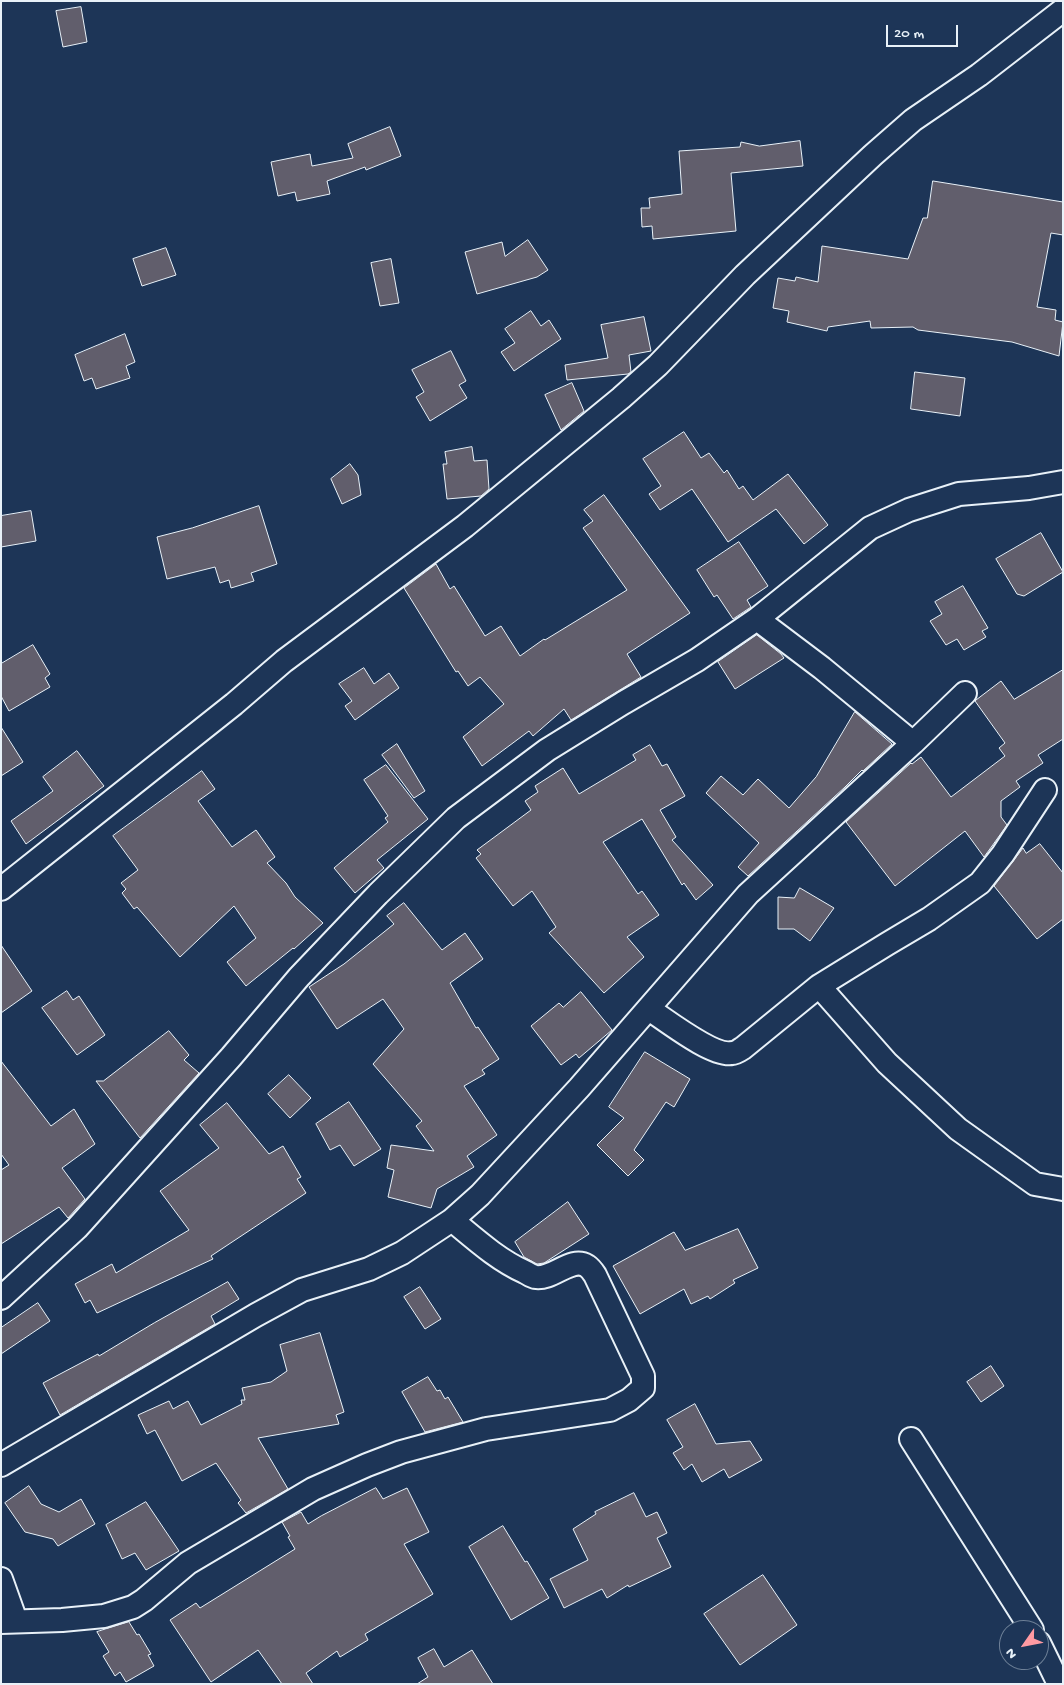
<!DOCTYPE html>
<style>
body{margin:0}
#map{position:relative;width:1064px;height:1685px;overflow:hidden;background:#1d3557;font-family:"Gochi Hand",sans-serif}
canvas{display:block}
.frame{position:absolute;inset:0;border:2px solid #e8f1f8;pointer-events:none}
.north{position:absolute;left:999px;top:1620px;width:50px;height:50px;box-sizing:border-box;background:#1d3557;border:1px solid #6e8097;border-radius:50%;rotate:237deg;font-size:14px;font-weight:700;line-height:20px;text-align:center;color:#e8f1f8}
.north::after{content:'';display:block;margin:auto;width:18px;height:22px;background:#ff9aa2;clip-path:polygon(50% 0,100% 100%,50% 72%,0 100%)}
.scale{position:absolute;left:886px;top:25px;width:72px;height:22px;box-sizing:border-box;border:2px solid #e8f1f8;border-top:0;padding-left:6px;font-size:15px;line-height:18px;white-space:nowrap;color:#e8f1f8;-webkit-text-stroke:4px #1d3557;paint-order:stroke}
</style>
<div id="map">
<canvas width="1064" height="1685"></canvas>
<div class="frame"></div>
<div class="north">N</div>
<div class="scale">20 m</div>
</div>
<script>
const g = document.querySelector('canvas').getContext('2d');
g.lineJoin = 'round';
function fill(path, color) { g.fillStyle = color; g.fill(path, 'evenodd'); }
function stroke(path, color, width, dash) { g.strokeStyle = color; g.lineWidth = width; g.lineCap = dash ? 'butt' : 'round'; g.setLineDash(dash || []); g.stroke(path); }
const building = new Path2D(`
 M81,7L87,42L63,47L56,11Z
 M390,127L401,156L366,170L365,167L327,181L330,194L297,201L295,192L278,196L271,162L310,154L312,166L353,158L348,144Z
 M800,141L803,166L731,173L736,231L653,239L652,226L642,227L641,208H650L649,198L682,194L679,151L740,147L741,142L759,146Z
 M933,181L1063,202V235L1051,233L1037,307L1056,310L1055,320L1063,322L1059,356L1012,342L918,330L913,327L871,328L870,321L828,327L827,331L787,322L789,311L773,308L778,278L795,281L796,277L818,282L822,246L908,259L923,218H927Z
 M528,240L548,270L537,277L477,294L465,252L502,242L505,256Z
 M166,248L176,275L142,286L133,259Z
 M391,259L399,303L380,306L371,263Z
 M531,311L541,326L549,320L561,339L514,371L501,352L515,343L505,329Z
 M644,317L651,351L629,355L631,372L628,374L567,380L565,365L608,358L601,325Z
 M125,334L135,362L126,366L130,378L96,389L92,378L84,381L75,355Z
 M451,351L466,381L459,385L467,398L430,421L416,397L424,392L412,370Z
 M915,372L965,378L960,416L911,409Z
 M572,383L584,411L561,430L545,395Z
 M684,432L701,458L709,453L724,473L727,470L739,489L743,486L753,500L788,474L828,525L804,544L776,509L728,542L692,489L660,510L649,494L661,486L643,459Z
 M472,447L474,461L487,460L489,489L481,496L447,499L443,464H447L445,452Z
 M350,464L358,475L361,495L342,504L331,479Z
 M604,495L690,613L627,654L641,677L571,720L564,709L533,736L529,731L482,766L463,737L504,704L480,677L468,686L458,671L456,672L404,588L436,564L450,589L454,586L485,636L501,626L520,656L544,639L545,640L627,590L583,528L593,521L584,510Z
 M259,506L277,564L251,573L254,581L231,588L229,580L220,583L215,567L167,579L157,537L192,528Z
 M31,511L36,541L1,547V516Z
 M1041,533L1063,572L1024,596L1017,594L996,559Z
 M739,542L768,586L747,600L751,607L733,619L717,595L714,597L697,570Z
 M963,586L988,628L982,631L986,637L964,650L957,639L946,645L930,621L942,614L935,602Z
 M757,635L781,654L784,658L735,689L718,662Z
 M33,645L50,674L45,678L50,687L9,711L1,696V664Z
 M364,668L374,684L389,673L399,688L355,720L345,706L352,701L339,684Z
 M1063,670V739L1038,755L1043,763L1016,781L1020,787L1001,801V817L1007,825L992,846L984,857L965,831L895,886L846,822L911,763L912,764L921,757L951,797L1005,756L999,748L1005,743L975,701L976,700L1001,681L1014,699Z
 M855,712L892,744L863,771L862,770L845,787L748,876L738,867L759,843L706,793L721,776L743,795L758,779L789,808L816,777Z
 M1,727L23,762L1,776Z
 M397,744L425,791L414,798L382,755Z
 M650,745L662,766L667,764L685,796L660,810L676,837L672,840L713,885L696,900L684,883L682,885L642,819L603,842L638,894L642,891L659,915L627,937L644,957L604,993L549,933L556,927L532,891L513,906L476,858L481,854L477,850L531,810L525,801L538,792L535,786L563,768L579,794L636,760L633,755Z
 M77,751L104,786L26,844L11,821L53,791L43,777Z
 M386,765L428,819L377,860L384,868L355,893L334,868L388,822L385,818L388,816L364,780Z
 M202,771L215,789L198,801L232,847L256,830L275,857L267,863L286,883L295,897L323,923L294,949L293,948L246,986L227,962L256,938L234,906L180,957L137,907L134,909L122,893L126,889L121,883L138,870L113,836Z
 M1040,844L1063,873V919L1037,939L994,886L1023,848L1026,853Z
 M800,888L834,908L810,941L794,929H778V897L794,898Z
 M404,903L442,950L465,933L483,959L450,983L476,1028L478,1027L499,1059L482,1070L485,1074L464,1086L497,1135L467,1156L474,1167L437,1189L431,1208L388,1197L394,1170L387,1168L391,1145L434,1151L416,1126L422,1121L373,1064L404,1029L383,999L337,1029L309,987L344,964L394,924L387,916Z
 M1,945L32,991L1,1013Z
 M67,991L73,1000L79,996L105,1035L77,1055L42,1008Z
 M581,992L612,1030L579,1058L576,1054L561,1065L531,1026L559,1003L563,1007Z
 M169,1031L189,1055L184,1060L199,1073L140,1138L96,1081H103Z
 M645,1052L690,1079L674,1107L666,1102L634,1150L644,1160L628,1176L597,1145L624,1118L609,1107Z
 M1,1061L51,1126L74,1109L95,1144L62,1168L85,1199L68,1218L59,1207L1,1244V1170L9,1165L1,1154Z
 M289,1075L311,1098L290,1118L268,1094Z
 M349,1102L381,1149L354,1166L340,1145L330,1150L316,1124Z
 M227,1103L269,1154L283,1146L301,1177L297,1179L306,1193L211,1256L213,1259L97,1313L90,1300L85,1303L75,1284L112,1264L116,1273L189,1230L160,1191L219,1148L200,1125Z
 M568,1202L589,1234L544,1263L537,1264L524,1257L515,1242Z
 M738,1229L758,1268L733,1280L735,1283L710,1299L708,1296L691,1304L684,1289L640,1314L613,1266L674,1232L685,1250Z
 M228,1282L239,1299L211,1316L215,1324L60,1415L43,1383L98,1354L99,1356L154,1323Z
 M420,1287L441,1319L425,1329L404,1297Z
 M38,1303L50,1321L1,1354V1328Z
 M320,1333L344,1412L336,1415L339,1424L258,1438L288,1489L246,1513L238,1503L241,1500L216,1463L182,1481L155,1430L147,1434L138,1415L169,1401L173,1409L188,1401L201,1425L242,1404L241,1400H245L242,1388L271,1382L287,1371L280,1345Z
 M991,1366L1004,1386L981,1402L967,1382Z
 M428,1377L437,1391L440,1390L445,1399L448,1397L463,1422L425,1432L402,1392Z
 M695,1404L716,1444L750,1441L762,1460L729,1478L724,1469L702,1482L692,1464L684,1470L673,1453L683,1447L667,1420Z
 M29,1486L41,1504L59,1512L81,1499L95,1524L58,1546L53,1539L25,1532L5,1503Z
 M376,1488L383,1499L407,1488L429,1532L404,1544L433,1594L365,1634L368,1640L340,1657L337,1651L306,1673L313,1684H282L258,1650L211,1682L170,1620L196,1603L200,1608L295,1549L288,1537L290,1536L282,1522L301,1512L308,1524L321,1516Z
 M634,1493L646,1517L657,1512L667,1533L657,1538L671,1567L629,1587L628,1585L607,1598L602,1589L564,1608L550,1579L588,1560L573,1529L596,1514L595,1512Z
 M146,1502L179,1551L146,1570L135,1553L122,1559L106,1525Z
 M503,1526L525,1562L527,1561L549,1598L511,1620L469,1547Z
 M763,1575L797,1625L740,1665L704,1614Z
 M129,1622L137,1635L139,1634L151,1654L148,1655L154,1666L126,1682L120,1672L115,1676L103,1656L109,1652L97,1632Z
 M434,1649L444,1667L472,1650L493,1684H417L428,1677L418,1658Z`);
const minor = new Path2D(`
 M757,619L822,668L913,743
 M1,889L234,704L284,661L465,526L621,398L658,365L745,275L873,155L913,120L979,75L1063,10
 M819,986L887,1063L958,1129L1035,1184L1063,1189
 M649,1009C666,1020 713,1057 732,1053C736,1053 740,1050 743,1048L819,986L887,944L929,919L980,883L1003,854L1045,790
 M1,1298L77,1228L231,1057L299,977L378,894L456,818L547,750L623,703L697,660L757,619L870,528L909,510L959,494L1029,488L1063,482
 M911,1439L1032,1630
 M1,1465L256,1315L302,1290L369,1269L402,1253L452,1220L480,1195L579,1088L748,894L913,743L965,693
 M1,1579L16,1621
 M1,1622L62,1620L104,1616L133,1607L144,1600L188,1563L313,1489L367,1465L401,1452L486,1429L610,1410L629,1400L643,1388V1376L595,1275C593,1272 590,1268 587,1266C571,1256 553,1280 535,1277C532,1276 528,1274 525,1272C498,1260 475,1239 452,1220
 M1039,1643L1059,1684`);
fill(building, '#615e6c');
stroke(building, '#e8f1f8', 1);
stroke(minor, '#e8f1f8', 26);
stroke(minor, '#1d3557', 22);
</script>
